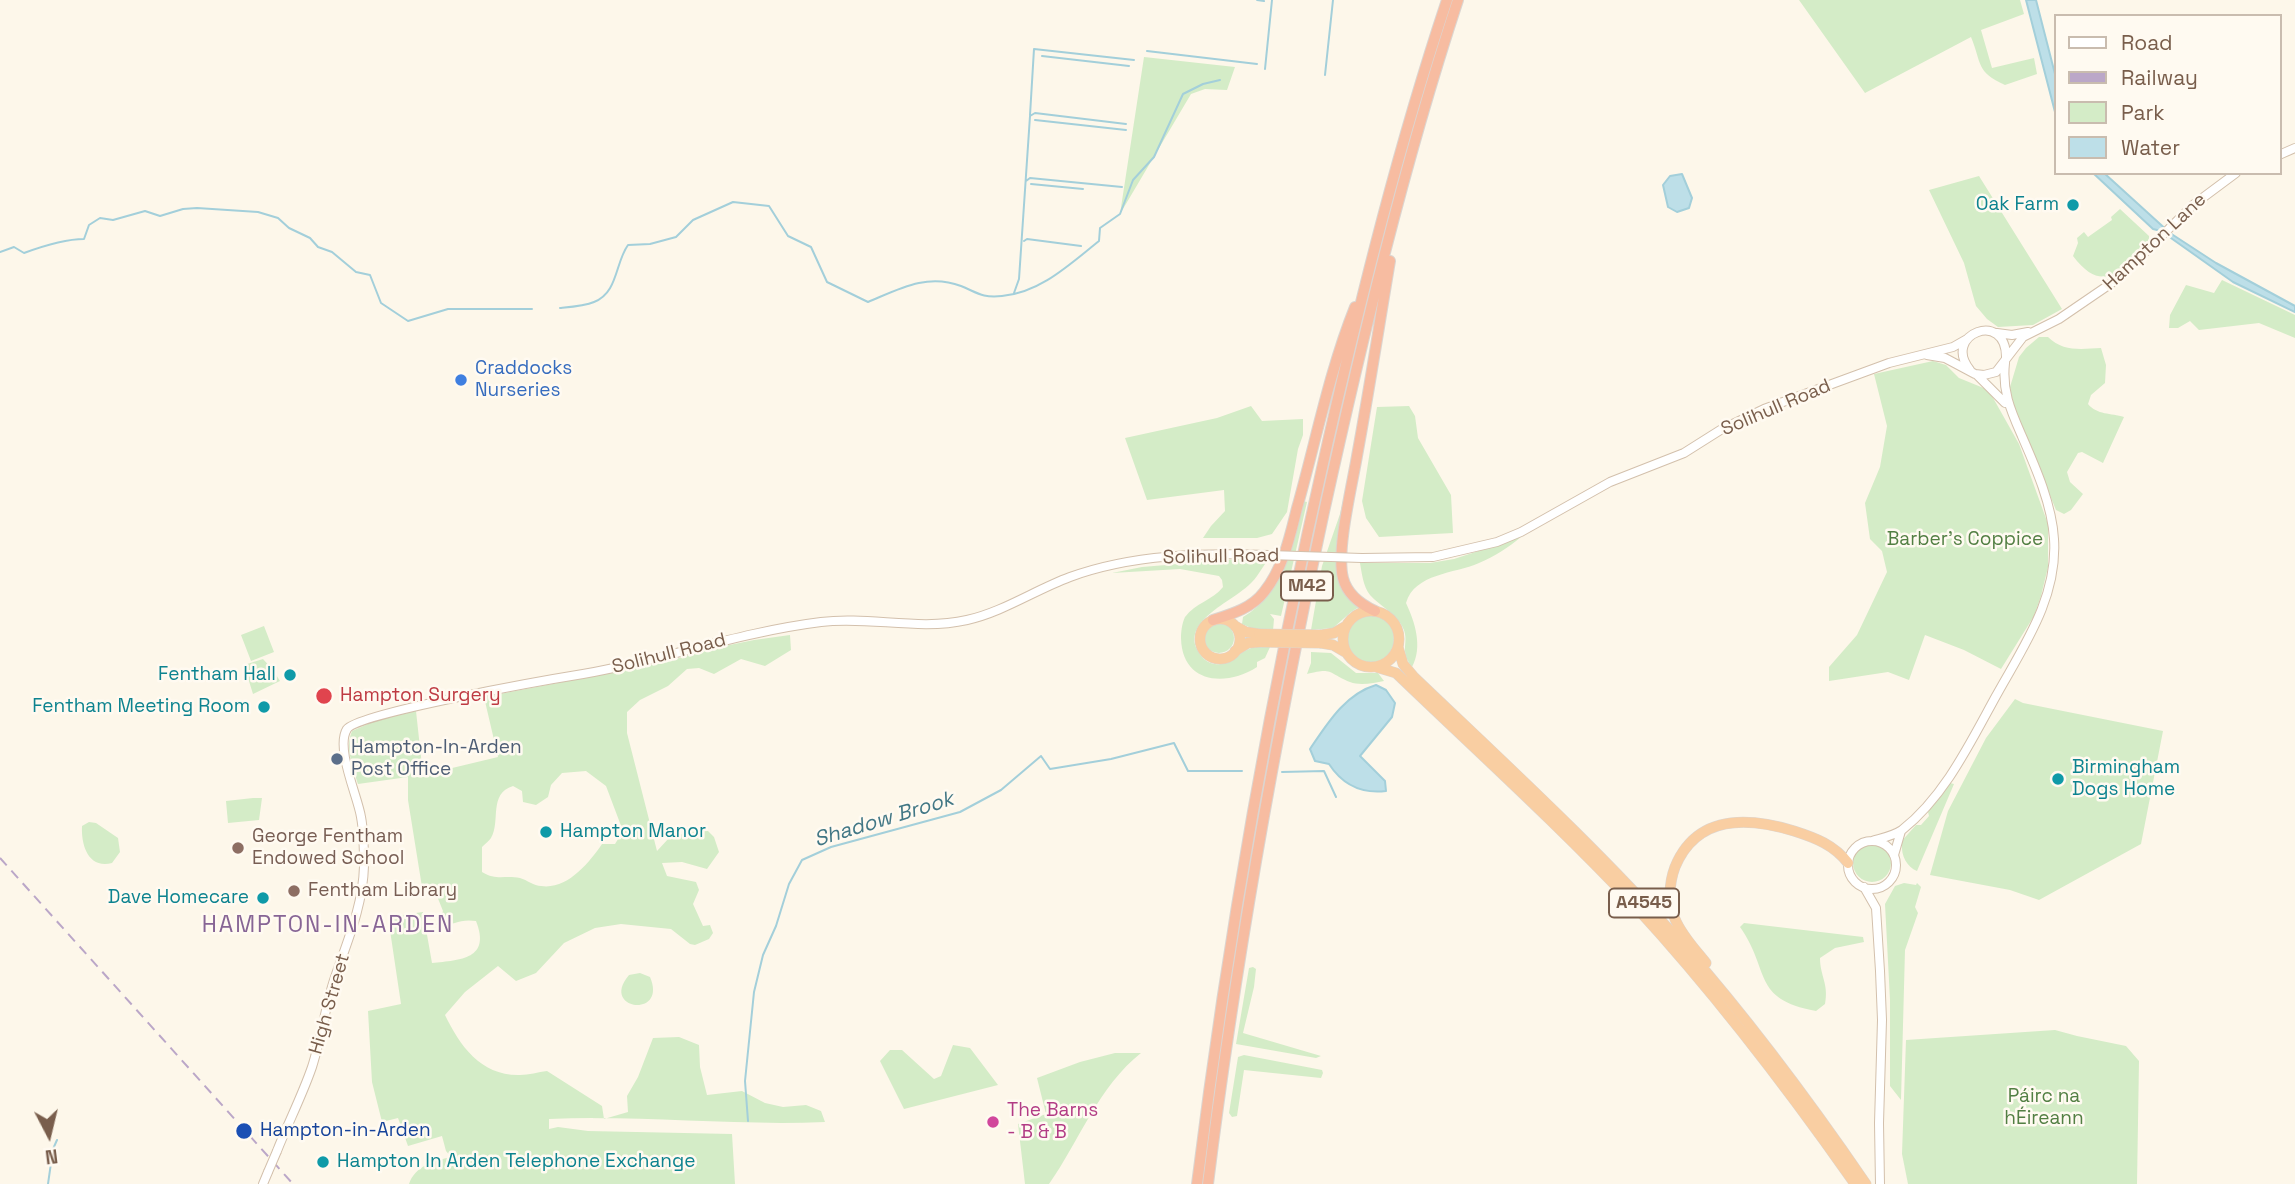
<!DOCTYPE html>
<meta charset="utf-8">
<style>
body{margin:0}
#map{position:relative;width:2295px;height:1184px;overflow:hidden;background:#fdf7ea;font-family:"Space Grotesk",sans-serif}
canvas{display:block}
.legend{position:absolute;left:2054px;top:14px;width:228px;height:161px;box-sizing:border-box;background:#fffaf1;border:2px solid #c9bcaf;margin:0;padding:9px 12px;list-style:none;font-size:21px;color:#795e4c}
.legend li{display:flex;align-items:center;gap:14px;height:35px}
.legend b{width:35px;border:2px solid #c9bcaf}
.north{position:absolute;left:14px;top:1100px;width:70px;height:70px;-webkit-text-stroke:5px #fffaf1;paint-order:stroke;rotate:173deg;font-size:19px;font-weight:700;line-height:28px;text-align:center;color:#795e4c}
.north::after{content:'';display:block;margin:auto;width:24px;height:32px;background:#795e4c;clip-path:polygon(50% 0,100% 100%,50% 72%,0 100%)}
</style>
<div id="map">
<canvas width="2295" height="1184"></canvas>
<ul class="legend">
<li><b style="height:9px;background:#fff"></b>Road</li>
<li><b style="height:9px;background:#bba7c8"></b>Railway</li>
<li><b style="height:19px;background:#d4ecc7"></b>Park</li>
<li><b style="height:19px;background:#bddfe8"></b>Water</li>
</ul>
<div class="north">N</div>
</div>
<script>
const g = document.querySelector('canvas').getContext('2d');
g.lineJoin = 'round';
function fill(path, color) { g.fillStyle = color; g.fill(path, 'evenodd'); }
function stroke(path, color, width, dash) { g.strokeStyle = color; g.lineWidth = width; g.lineCap = dash ? 'butt' : 'round'; g.setLineDash(dash || []); g.stroke(path); }
function label(font, color, halo, rows, align = 'center') {
  g.font = font + ' "Space Grotesk",sans-serif'; g.lineWidth = 5; g.setLineDash([]); g.textBaseline = 'middle'; g.strokeStyle = halo; g.fillStyle = color; for (const [text, x, y, turn = 0] of rows) {
    g.save(); g.translate(x, y); g.rotate((+turn || 0) * Math.PI / 180); g.textAlign = isNaN(turn) ? turn : align; if (halo) g.strokeText(text, 0, 0); g.fillText(text, 0, 0); g.restore();
  }
}
const green = new Path2D(`
 M1799,0H2020L2024,14L1981,30L1992,68L2034,58L2037,74L2005,85C1976,72 1982,64 1971,37L1865,93Z
 M1144,57L1235,67L1227,90L1205,89L1191,94L1120,214Z
 M1979,176L2062,309L2033,325L1998,327L1987,319L1976,306L1964,263L1929,190Z
 M2120,209L2149,236V241C2122,267 2105,298 2073,256L2078,243L2077,238L2084,232L2088,237L2112,220L2111,217Z
 M2222,280L2295,315V338L2259,323L2199,330L2190,321L2178,328H2169L2170,315L2186,285L2214,293Z
 M2039,337H2048C2063,352 2081,349 2101,348L2106,365L2105,383L2091,395L2088,404C2097,415 2111,413 2124,417L2103,463L2082,452L2078,453L2067,472L2070,482L2083,494L2071,510L2064,514L2056,510L2014,408L2010,387L2019,357L2026,348Z
 M1933,361L1946,365L1959,378L1986,389L1992,396L2019,444L2048,524V567L2041,596L2034,616L2001,669L1964,650L1925,635L1909,680L1888,672L1829,681V667L1857,635L1887,572L1882,551L1870,539L1865,503L1880,467L1887,426L1874,374Z
 M1251,406L1262,421L1303,419V435L1298,449L1287,512L1272,534L1257,538H1203L1211,526L1225,511L1224,490L1147,500L1125,438L1217,418Z
 M1409,406L1415,416L1418,438L1451,495L1453,533L1379,537L1366,518L1362,501L1377,407Z
 M1349,474L1336,563L1359,607L1351,612L1333,628L1311,630L1322,566L1340,514Z
 M1303,501L1307,502L1281,616L1270,614L1274,619L1273,631L1256,630L1242,624L1243,617C1285,593 1290,543 1303,501Z
 M1521,537C1509,547 1494,557 1479,563C1454,574 1415,573 1406,603C1415,622 1423,647 1412,667C1398,649 1411,642 1402,626C1394,612 1380,606 1370,595C1363,586 1362,574 1360,563H1430L1454,559Z
 M1238,559L1268,560C1261,569 1257,578 1249,585C1231,602 1181,622 1198,651C1202,658 1207,663 1215,664C1231,666 1236,654 1249,649C1255,646 1263,647 1270,647L1265,658L1257,662V667C1226,687 1182,684 1181,638C1181,632 1182,623 1185,617C1195,603 1213,600 1223,587L1222,580L1219,576L1180,569L1112,573L1142,567Z
 M1346 639a24 24 0 1 1 48 0a24 24 0 1 1-48 0Z
 M1204 638a15 15 0 1 1 30 0a15 15 0 1 1-30 0Z
 M264,626L274,652L251,661L241,635Z
 M790,635L791,650L765,666L741,659L714,674L699,668L687,669L668,686L640,700L627,712V733L657,851L669,838L689,832L708,831L714,837L719,852L707,869L682,862L662,863L667,876L696,882L699,890L693,904L703,926L710,925L713,933L709,939L695,945L690,944L671,929L621,924L595,928L564,943L536,973L516,981L498,966L465,992L445,1015C460,1046 481,1076 520,1075C529,1075 538,1072 547,1071L602,1106L604,1119L628,1112L627,1096L638,1077L653,1038L679,1037L699,1045L700,1067L707,1095L742,1091L765,1103L783,1107L806,1105L821,1111L825,1122C733,1126 641,1115 549,1119V1129L558,1127L588,1131L732,1134L735,1184H409C415,1166 434,1161 451,1157L446,1151L442,1136L408,1146L398,1118L382,1122L372,1082L368,1011L401,1004L388,917L423,912L432,963C461,960 491,959 476,921C458,918 453,927 436,925L443,911L435,891L422,887L408,800V777L358,784C353,768 345,748 352,731L377,720L416,711L423,775L498,757L484,697L662,663L710,649L754,640ZM586,771L606,786L623,831L615,844H602C589,863 567,890 541,886C534,886 527,880 520,878C504,875 497,881 482,872V847C485,844 489,841 491,838C501,821 488,794 513,786L522,791L523,802L536,805L548,797L551,785L562,773Z
 M1311,652L1331,653L1356,673H1378L1384,681C1374,683 1360,686 1350,682C1328,673 1333,667 1307,674L1311,663Z
 M263,659L273,670L280,681L253,694L244,665Z
 M2015,699L2023,703L2163,731L2141,844L2039,900L2010,890L1930,875L1948,811L1986,738Z
 M1950,783L1954,784L1917,871C1907,867 1901,856 1902,844L1900,843L1916,825H1921L1929,816L1928,812Z
 M253,798H262L259,820L228,823L226,801Z
 M89,822L96,823L118,838L120,852L112,863C88,869 81,845 82,826Z
 M1853 863a19 19 0 1 1 38 0a19 19 0 1 1-38 0Z
 M1904,883L1916,885L1917,883L1921,887L1915,907L1918,913L1905,950L1901,1100L1890,1086V1000L1885,904L1895,886Z
 M1744,923L1863,937L1864,942L1835,948L1820,958C1820,976 1829,984 1825,1004L1816,1011C1751,999 1771,971 1740,927Z
 M1253,967L1256,969L1254,987L1243,1033L1321,1056L1316,1058L1236,1044L1249,968Z
 M640,973L650,977C668,1019 599,1010 629,975Z
 M2055,1030L2077,1036L2126,1046L2139,1061L2137,1184H1908L1902,1154L1906,1040Z
 M953,1045L970,1048L998,1085L904,1109L880,1061L890,1050H902L934,1079L941,1076Z
 M1115,1053H1141C1099,1086 1079,1141 1049,1184H1025L1018,1124L1046,1114L1037,1078L1080,1062Z
 M1244,1055L1322,1070L1323,1073L1321,1078L1244,1070L1237,1116L1232,1117L1229,1113L1238,1057Z`);
const water = new Path2D(`
 M2026,0H2036L2055,74V112Z
 M2093,173H2104L2170,233L2216,263L2295,306V312L2233,282L2161,231L2153,229Z
 M1682,174L1692,198L1689,208L1677,212L1668,207L1663,185L1670,176Z
 M1376,685L1386,690L1395,703L1392,717L1360,756L1385,781L1386,791C1361,794 1342,784 1329,764L1315,761L1310,749C1327,724 1345,694 1376,685Z`);
const stream = new Path2D(`
 M1257,0L1264,1
 M1147,51L1257,64
 M1042,56L1129,66
 M1265,69L1272,0
 M1325,75L1333,0
 M1030,115L1034,49L1134,60
 M1035,120L1126,130
 M1026,181L1030,178L1122,187
 M1031,184L1083,189
 M1024,241L1027,239L1081,246
 M0,252L14,247L24,253C43,246 64,239 84,239L89,225L100,218L113,220L145,211L160,216L183,209L197,208L258,212L278,218L289,228L310,238L318,247L332,252L356,272L370,275L381,303L408,321L448,309H532
 M1014,293L1019,279L1030,116L1035,113L1126,124
 M560,308C571,307 585,306 594,302C618,293 615,263 628,245L650,244L676,237L693,220L733,202L769,206L788,236L811,247L827,282L868,302C899,289 927,273 961,286C978,293 982,298 1002,296C1040,293 1070,264 1099,241L1100,228L1120,214L1133,180L1154,157L1183,94L1203,84L1220,80
 M1282,772L1324,771L1336,797
 M748,1121L745,1081L754,992L763,955L776,926L789,884L802,860L831,847L960,812L1001,790L1041,756L1050,769L1111,759L1174,743L1188,771H1242
 M48,1184L53,1149L57,1140`);
const secondary = new Path2D(`
 M2279,155L2295,148
 M1997,333L2012,335L2028,332
 M1927,355L1945,358L1975,374L1984,375L1996,372L2023,337L2059,319L2119,278L2193,205L2236,173
 M1970,370C1941,334 2007,309 2006,358
 M1977,375L2005,403
 M1362,558L1433,557L1497,542L1521,532L1610,482L1684,453L1722,429L1764,409L1889,363L1953,347L1967,339
 M1872,841C1882,838 1893,836 1902,830C1945,796 1970,743 1996,696C2023,647 2058,598 2054,539C2052,504 2035,466 2021,434C2010,409 2002,390 2005,363
 M1848 865a24 24 0 1 1 48 0a24 24 0 1 1-48 0Z
 M1894,855L1901,831
 M1864,887L1876,908L1880,971L1882,1020L1879,1123L1880,1184
 M277,1151C288,1123 302,1096 312,1067C321,1039 325,1008 334,980C347,942 363,906 364,866C364,850 364,833 361,817C358,797 335,748 347,729C358,713 552,679 583,674C663,660 740,632 821,622C870,616 918,631 967,620C1003,612 1035,590 1070,577C1133,554 1202,553 1269,555
 M263,1184L268,1172`);
const trunk = new Path2D(`
 M1343 639a28 28 0 1 1 56 0a28 28 0 1 1-56 0Z
 M1200 639a20 20 0 1 1 40 0a20 20 0 1 1-40 0Z
 M1235,626L1246,632L1259,634
 M1321,635L1334,633L1346,626
 M1321,643L1333,645L1345,652
 M1398,647L1403,664L1414,677C1505,764 1598,849 1682,944C1748,1019 1809,1101 1866,1184
 M1235,651L1248,643L1260,642
 M1376,667L1396,673C1476,750 1559,825 1635,906C1715,993 1787,1087 1855,1184
 M1706,963C1695,949 1682,936 1675,919C1668,903 1669,883 1675,867C1697,814 1748,817 1794,831C1816,838 1834,845 1848,863`);
const motorway = new Path2D(`
 M1375,611C1360,604 1347,594 1343,578C1336,551 1352,486 1357,456C1369,391 1379,326 1390,261
 M1213,620C1232,614 1252,608 1264,592C1283,569 1290,536 1297,508C1316,441 1329,372 1355,307
 M1197,1184C1228,934 1272,686 1328,441C1362,293 1399,144 1447,0
 M1208,1184C1236,958 1276,735 1324,512C1362,340 1403,167 1458,0`);
const rail = new Path2D(`
 M0,858L293,1184`);
const secondaryBridge = new Path2D(`
 M1269,555L1362,558
 M268,1172L277,1151`);
const trunkBridge = new Path2D(`
 M1259,634L1321,635
 M1260,642L1321,643`);
const markers = [
 [2073,205,7,"#0f9aa8"],
 [461,380,7,"#3f7fe0"],
 [290,675,7,"#0f9aa8"],
 [324,696,9,"#e0444e"],
 [264,707,7,"#0f9aa8"],
 [337,759,7,"#5c6f8a"],
 [2058,779,7,"#0f9aa8"],
 [546,832,7,"#0f9aa8"],
 [238,848,7,"#8d6e63"],
 [294,891,7,"#8d6e63"],
 [263,898,7,"#0f9aa8"],
 [993,1122,7,"#d1479c"],
 [244,1131,9,"#1a4fb4"],
 [323,1162,7,"#0f9aa8"]
];
const shields = [
 [1307,586,52],
 [1644,903,70]
];
const shieldNames = [
 ["M42",1307,586],
 ["A4545",1644,903]
];
const cultureNames = [
 ["Oak Farm",2059,205],
 ["Fentham Hall",276,675],
 ["Fentham Meeting Room",250,707],
 ["Birmingham",2072,768,"left"],
 ["Dogs Home",2072,790,"left"],
 ["Hampton Manor",560,832,"left"],
 ["Dave Homecare",249,898],
 ["Hampton In Arden Telephone Exchange",337,1162,"left"]
];
const streetNames = [
 ["Hampton Lane",2155,242,-43],
 ["Solihull Road",1776,408,-23],
 ["Solihull Road",1221,557,-1],
 ["Solihull Road",669,654,-14],
 ["High Street",330,1004,-74]
];
const shopNames = [
 ["Craddocks",475,369],
 ["Nurseries",475,391]
];
const parkNames = [
 ["Barber's Coppice",1965,540],
 ["Páirc na",2044,1097],
 ["hÉireann",2044,1119]
];
const healthNames = [
 ["Hampton Surgery",340,696]
];
const serviceNames = [
 ["Hampton-In-Arden",351,748],
 ["Post Office",351,770]
];
const educationNames = [
 ["George Fentham",252,837],
 ["Endowed School",252,859],
 ["Fentham Library",308,891]
];
const hotelNames = [
 ["The Barns",1007,1111],
 ["- B & B",1007,1133]
];
const transitNames = [
 ["Hampton-in-Arden",260,1131]
];
const waterNames = [
 ["Shadow Brook",884,820,-17]
];
const quarterNames = [
 ["HAMPTON-IN-ARDEN",328,926]
];
fill(green, '#d4ecc7');
fill(water, '#bddfe8');
stroke(water, '#a3cfda', 2);
stroke(stream, '#a3cfda', 2);
stroke(secondary, '#d3c0ac', 10);
stroke(trunk, '#dcd5d0', 11);
stroke(motorway, '#dcd5d0', 12);
stroke(secondary, '#fff', 8);
stroke(trunk, '#f9cea2', 10);
stroke(motorway, '#f7bca1', 10);
stroke(rail, '#bba7c8', 2, [10, 7]);
stroke(secondaryBridge, '#d3c0ac', 10, []);
stroke(trunkBridge, '#dcd5d0', 11, []);
stroke(secondaryBridge, '#fff', 8);
stroke(trunkBridge, '#f9cea2', 10);
for (const [x, y, r, color] of markers) { const dot = new Path2D(); dot.arc(x, y, r, 0, 2 * Math.PI); g.fillStyle = color; g.fill(dot); stroke(dot, '#fffaf1', 2.5); }
for (const [x, y, w] of shields) { const box = new Path2D(); box.roundRect(x - w / 2, y - 14.5, w, 29, 5); g.fillStyle = '#fffaf1'; g.fill(box); stroke(box, '#795e4c', 2); }
label('bold 18px', '#795e4c', null, shieldNames);
label('19px', '#0d838f', '#fffaf1', cultureNames, 'right');
label('19px', '#795e4c', '#fffaf1', streetNames);
label('19px', '#366cbe', '#fffaf1', shopNames, 'left');
label('19px', '#527f43', '#fffaf1', parkNames);
label('19px', '#be3a42', '#fffaf1', healthNames, 'left');
label('19px', '#4e5e75', '#fffaf1', serviceNames, 'left');
label('19px', '#785e54', '#fffaf1', educationNames, 'left');
label('19px', '#b23c85', '#fffaf1', hotelNames, 'left');
label('19px', '#164399', '#fffaf1', transitNames, 'left');
label('italic 21px', '#427785', '#fffaf1', waterNames);
g.letterSpacing = '2px';
label('23px', '#876595', '#fffaf1', quarterNames);
g.letterSpacing = '0px';
</script>
